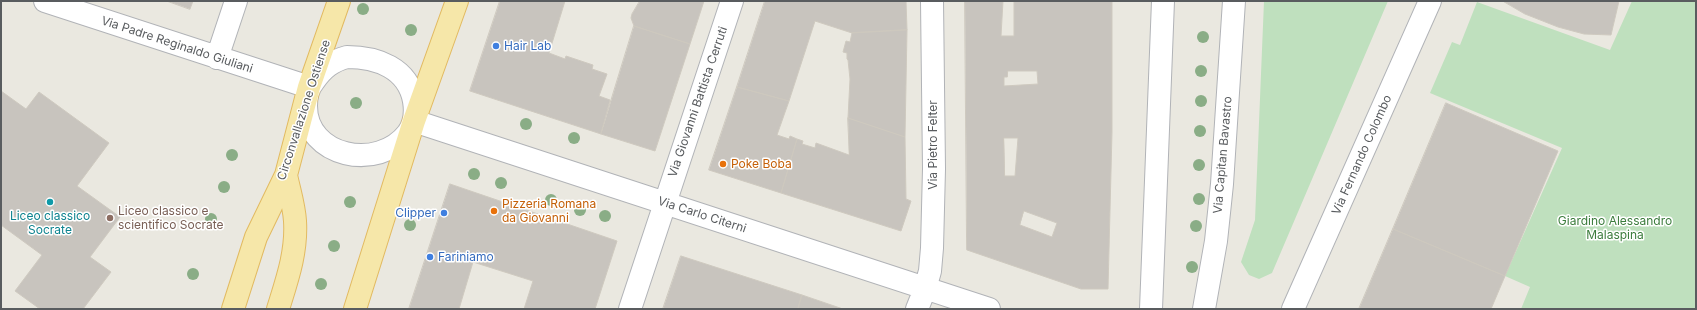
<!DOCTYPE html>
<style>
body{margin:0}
#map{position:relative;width:1697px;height:310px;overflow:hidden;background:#eae8e0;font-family:Inter,sans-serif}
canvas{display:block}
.frame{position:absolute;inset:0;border:2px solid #595c5f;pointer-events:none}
</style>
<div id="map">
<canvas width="1697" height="310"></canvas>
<div class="frame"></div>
</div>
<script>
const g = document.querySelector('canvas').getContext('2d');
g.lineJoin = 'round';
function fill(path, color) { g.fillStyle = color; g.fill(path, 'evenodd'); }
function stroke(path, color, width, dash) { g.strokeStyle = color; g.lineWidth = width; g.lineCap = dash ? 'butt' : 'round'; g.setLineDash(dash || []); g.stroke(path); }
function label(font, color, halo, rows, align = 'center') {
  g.font = font + ' Inter,sans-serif'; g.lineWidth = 3; g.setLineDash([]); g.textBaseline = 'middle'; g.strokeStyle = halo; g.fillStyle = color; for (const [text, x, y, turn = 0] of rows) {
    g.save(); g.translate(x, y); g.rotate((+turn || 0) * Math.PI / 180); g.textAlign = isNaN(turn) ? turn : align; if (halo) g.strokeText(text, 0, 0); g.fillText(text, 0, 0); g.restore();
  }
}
const green = new Path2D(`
 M1264,1H1388L1272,273L1259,279L1249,275L1241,262L1255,220Z
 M1632,1H1696V309H1521L1530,287L1505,276L1562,148L1430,93L1452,42L1460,45L1477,2L1610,50Z`);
const building = new Path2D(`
 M167,1H193L190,9Z
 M500,1H565L549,53L565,59L566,56L593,65L592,69L607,74L599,96L610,100L601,134L470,91Z
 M640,1H704L690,44L634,26L631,18L632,14Z
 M765,1H906L907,30L852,33L815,21L789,101L737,87Z
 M965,1H1003L1001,36H1014V1H1112V132L1108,289H1081L967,250ZM1008,71H1037L1038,84L1004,86V77H1007ZM1004,138H1018L1015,176H1005ZM1024,211L1057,223L1052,237L1020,225Z
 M1503,1H1619L1611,35L1584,34L1558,27L1525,14Z
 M634,26L690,44L655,151L601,134Z
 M907,30L905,137L848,118L850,79L848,60L847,59V53L843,52L846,41L850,42L852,33Z
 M737,87L789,101L777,135L789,139L790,136L797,139L781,193L709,170Z
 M1,91L26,109L39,92L109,143L77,186L120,217L90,257L111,272L83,309H40L15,291L42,255L1,225Z
 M1446,103L1558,151L1505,276L1393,229Z
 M848,118L905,137L906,199L911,201L901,231L781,193L797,139L803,141L802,144L815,148L816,143L849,155Z
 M450,184L617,241L595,309H524L533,281L473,262L459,309H409Z
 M1393,229L1505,276L1491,309H1359Z
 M681,256L802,295L798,309H663Z
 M802,295L843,309H798Z`);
const minor = new Path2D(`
 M45,1L309,87
 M347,57C377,57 408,68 414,101C416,113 415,123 408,133C378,172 306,157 306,106C306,97 308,88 314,81C323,68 332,61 347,57Z
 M217,58L236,1
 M414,121L989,309
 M630,309L732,1
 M917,309L925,289L930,271L932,248L934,169L932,1
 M1151,309L1163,1
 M1204,309L1216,241L1222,184L1234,1
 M1293,309L1430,1`);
const major = new Path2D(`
 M233,309L256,237L286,175L309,87L339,1
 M278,309C287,280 297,252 295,221C294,205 289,190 286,175
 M355,309L414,121L457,1`);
const trees = [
 [363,9],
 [411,30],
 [1203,37],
 [1201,71],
 [1201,101],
 [356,103],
 [526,124],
 [1200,131],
 [574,138],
 [232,155],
 [1199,165],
 [474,174],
 [501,183],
 [224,187],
 [1199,199],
 [551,200],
 [350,202],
 [580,210],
 [605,216],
 [211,219],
 [410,225],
 [1196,226],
 [334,246],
 [1192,267],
 [193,274],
 [321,284]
];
const markers = [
 [496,46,4,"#3f7fe0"],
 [723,164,4,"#e8710a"],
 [50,202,4,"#0f9aa8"],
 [494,211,4,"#e8710a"],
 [444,213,4,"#3f7fe0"],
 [110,218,4,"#8d6e63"],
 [430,257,4,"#3f7fe0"]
];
const streetNames = [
 ["Via Padre Reginaldo Giuliani",177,45,18],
 ["Via Giovanni Battista Cerruti",698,102,-71],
 ["Circonvallazione Ostiense",304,110,-72],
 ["Via Pietro Felter",933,145,-90],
 ["Via Capitan Bavastro",1223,155,-85],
 ["Via Fernando Colombo",1362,155,-66],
 ["Via Carlo Citerni",702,215,18]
];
const shopNames = [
 ["Hair Lab",504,46],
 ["Clipper",436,213,"right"],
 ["Fariniamo",438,257]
];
const foodNames = [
 ["Poke Boba",731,164],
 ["Pizzeria Romana",502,204],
 ["da Giovanni",502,218]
];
const educationNames = [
 ["Liceo classico e",118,211],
 ["scientifico Socrate",118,225]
];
const cultureNames = [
 ["Liceo classico",50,216],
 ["Socrate",50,230]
];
const parkNames = [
 ["Giardino Alessandro",1615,221],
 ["Malaspina",1615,235]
];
fill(green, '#bfe0be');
fill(building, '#c8c4be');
stroke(building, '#cec9bf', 1);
stroke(minor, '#b1b3b7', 24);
stroke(major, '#e2ba61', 24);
stroke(minor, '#fff', 22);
stroke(major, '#f6e7a9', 22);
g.fillStyle = '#8aad86';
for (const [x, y] of trees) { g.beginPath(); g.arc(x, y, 6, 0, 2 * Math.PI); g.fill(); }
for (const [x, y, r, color] of markers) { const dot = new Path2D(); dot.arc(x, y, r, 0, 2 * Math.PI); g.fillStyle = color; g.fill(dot); stroke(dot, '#fff', 1.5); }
label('12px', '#595c5f', '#fff', streetNames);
label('12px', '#366cbe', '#fff', shopNames, 'left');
label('12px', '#c56008', '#fff', foodNames, 'left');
label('12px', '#785e54', '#fff', educationNames, 'left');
label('12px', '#0d838f', '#fff', cultureNames);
label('12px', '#3b7c3c', '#fff', parkNames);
</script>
